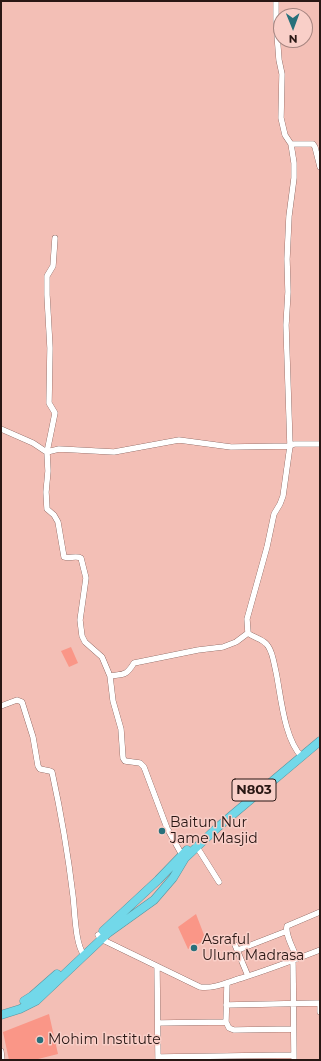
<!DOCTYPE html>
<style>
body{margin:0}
#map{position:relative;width:321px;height:1061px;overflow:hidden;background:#f3bfb6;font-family:Montserrat,sans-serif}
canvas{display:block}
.frame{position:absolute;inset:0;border:2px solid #291714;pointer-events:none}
.north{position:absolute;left:273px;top:8px;width:40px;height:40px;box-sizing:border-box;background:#f9cfc8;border:1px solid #a68580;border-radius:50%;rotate:179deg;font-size:11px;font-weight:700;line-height:16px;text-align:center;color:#291714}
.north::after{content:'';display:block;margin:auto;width:14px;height:18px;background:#28707b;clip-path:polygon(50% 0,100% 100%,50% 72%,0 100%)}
</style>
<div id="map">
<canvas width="321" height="1061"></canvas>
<div class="frame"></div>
<div class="north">N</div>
</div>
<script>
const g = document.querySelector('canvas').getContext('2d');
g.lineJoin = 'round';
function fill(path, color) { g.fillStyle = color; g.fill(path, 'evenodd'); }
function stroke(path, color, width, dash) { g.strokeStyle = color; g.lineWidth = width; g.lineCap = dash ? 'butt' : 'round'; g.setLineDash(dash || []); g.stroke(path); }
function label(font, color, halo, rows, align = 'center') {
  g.font = font + ' Montserrat,sans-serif'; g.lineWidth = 3; g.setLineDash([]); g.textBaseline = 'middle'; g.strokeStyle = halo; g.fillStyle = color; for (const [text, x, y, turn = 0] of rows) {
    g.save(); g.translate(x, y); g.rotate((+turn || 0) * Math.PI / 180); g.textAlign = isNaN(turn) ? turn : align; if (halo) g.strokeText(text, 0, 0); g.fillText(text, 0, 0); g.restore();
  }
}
const green = new Path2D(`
 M71,647L78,663L69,667L61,651Z
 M196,914L206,940L188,949L178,927Z
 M49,1014L58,1054L34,1060H9L3,1032Z`);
const minor = new Path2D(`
 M276,1V21L279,60L282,74L281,118L285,135L291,144L294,163V178L289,216L287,259L288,292L286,325L290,446L283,496L280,504L274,514L267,547L247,619L248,633C254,638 264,639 268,646C273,653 274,664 276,672C281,696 284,739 302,757
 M291,144H313L315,147L320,167
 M55,238L53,266L47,276V295L50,348L49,403L55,413L47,452L59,449L114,452L179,440L231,447L290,446L294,444H320
 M1,429L33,443L45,451L47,452L48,471L46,492L47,509L54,515L58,522L64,557C69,559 76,555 81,558L86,578L80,620L82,636L85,642L102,657L110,676L113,701L121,729L123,758L125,761L140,763L144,767L167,828L182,855
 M110,676C124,674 126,676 134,663L198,650L223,647L236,642L248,633
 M1,706L17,700L22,702L33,737L38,766L40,769L50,771L52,772C61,813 68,854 73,896C75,911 75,944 84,955
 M197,847L219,882
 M98,935L101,939L200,987C214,989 228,982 242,978C268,970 294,960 320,950
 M235,945L248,976
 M238,950L287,931
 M297,959C294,949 285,936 287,926L320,912
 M293,961L294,1060
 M157,966L158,1060
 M227,983L226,1022L229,1028L234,1030L293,1029
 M320,1003V1012
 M226,1005L320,1003
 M158,1023L226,1022
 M1,1051L2,1060
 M158,1057L294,1055`);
const highway = new Path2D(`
 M103,931L158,880L187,850
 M24,1001L32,996L57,974
 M1,1015L20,1009L36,1001L108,933L154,900L173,878L185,858L218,827L320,741`);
const markers = [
 [162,831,4,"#28707b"],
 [194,948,4,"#28707b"],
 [40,1040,4,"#28707b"]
];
const shields = [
 [254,790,44]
];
const shieldNames = [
 ["N803",254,790]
];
const poiNames = [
 ["Baitun Nur",170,823],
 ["Jame Masjid",170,839],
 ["Asraful",202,940],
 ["Ulum Madrasa",202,956],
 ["Mohim Institute",48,1040]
];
fill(green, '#fa9687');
stroke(minor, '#6f443d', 6);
stroke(highway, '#58949e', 9);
stroke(minor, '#fff', 5.5);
stroke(highway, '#72d8e9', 8);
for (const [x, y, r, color] of markers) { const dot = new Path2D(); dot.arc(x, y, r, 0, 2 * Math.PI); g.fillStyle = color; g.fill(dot); stroke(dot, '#f9cfc8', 1.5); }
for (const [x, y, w] of shields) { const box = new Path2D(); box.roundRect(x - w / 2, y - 11, w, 22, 3); g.fillStyle = '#f9cfc8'; g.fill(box); stroke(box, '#291714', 1); }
label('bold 13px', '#291714', null, shieldNames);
label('14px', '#291714', '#f9cfc8', poiNames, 'left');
</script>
